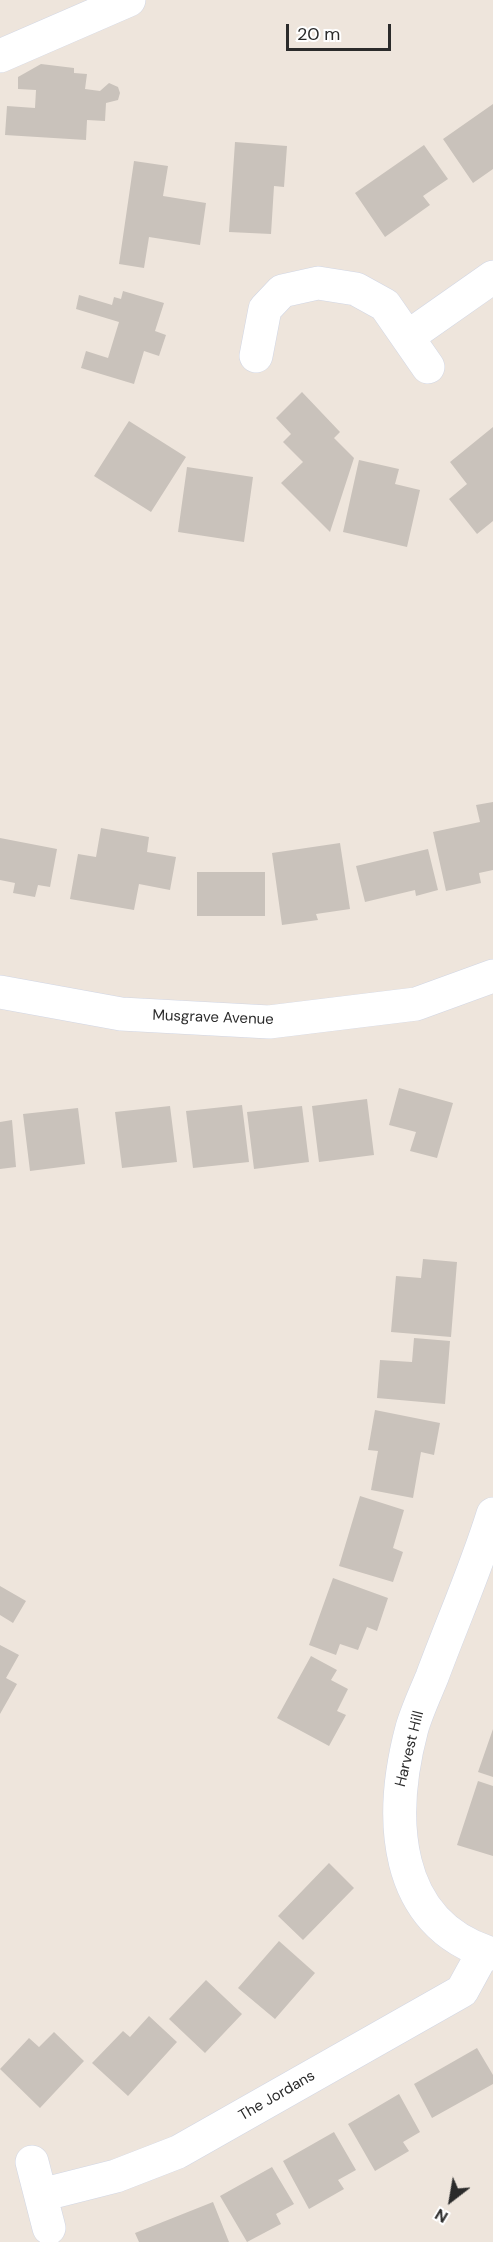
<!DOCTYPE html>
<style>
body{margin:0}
#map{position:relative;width:493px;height:2242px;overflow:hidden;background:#eee5dc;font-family:"DM Sans",sans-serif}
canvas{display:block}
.north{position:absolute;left:421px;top:2170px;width:60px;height:60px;-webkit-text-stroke:4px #fff;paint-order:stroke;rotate:211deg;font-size:16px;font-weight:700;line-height:24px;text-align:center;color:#2b2b2b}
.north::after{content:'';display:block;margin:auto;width:21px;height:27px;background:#2b2b2b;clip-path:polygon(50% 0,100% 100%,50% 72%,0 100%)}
.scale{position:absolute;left:286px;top:24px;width:105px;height:27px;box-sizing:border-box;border:3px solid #2b2b2b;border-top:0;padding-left:8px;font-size:18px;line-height:21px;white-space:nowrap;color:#2b2b2b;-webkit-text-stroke:4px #fff;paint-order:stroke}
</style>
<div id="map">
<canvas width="493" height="2242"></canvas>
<div class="north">N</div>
<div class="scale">20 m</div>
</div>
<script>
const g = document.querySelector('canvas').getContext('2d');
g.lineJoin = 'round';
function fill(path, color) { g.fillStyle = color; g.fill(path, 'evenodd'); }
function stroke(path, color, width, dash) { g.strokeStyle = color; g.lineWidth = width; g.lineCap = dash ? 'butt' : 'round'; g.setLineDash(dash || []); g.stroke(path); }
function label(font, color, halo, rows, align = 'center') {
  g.font = font + ' "DM Sans",sans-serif'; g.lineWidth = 6; g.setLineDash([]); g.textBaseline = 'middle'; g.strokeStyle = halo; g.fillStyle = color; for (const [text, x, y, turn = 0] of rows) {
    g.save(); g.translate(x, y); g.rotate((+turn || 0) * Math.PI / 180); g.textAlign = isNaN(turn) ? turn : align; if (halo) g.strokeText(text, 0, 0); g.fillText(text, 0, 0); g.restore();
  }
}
const building = new Path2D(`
 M41,64L74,68V73L87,74L85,89L100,91L109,83L118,87L120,93L118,100L106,103L105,121L87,120L86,140L5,135L7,106L35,108L36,90L18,89V77Z
 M493,104V169L473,183L443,139Z
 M235,142L287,146L284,187L274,186L271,234L229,232Z
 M424,145L448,179L423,196L430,205L385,237L355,193Z
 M134,161L168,166L163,196L206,203L200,245L149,237L144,268L119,264Z
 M123,291L164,303L155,331L166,335L159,356L144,351L134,384L81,368L86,351L108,358L119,322L76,309L79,295L112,305L114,297L121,299Z
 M302,392L340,432L334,438L354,458L330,532L281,483L303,462L283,442L291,434L276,418Z
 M129,421L186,457L151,512L94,476Z
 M493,427V521L477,534L449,499L467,484L450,462Z
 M359,460L399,469L395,484L420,490L407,547L343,532Z
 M187,467L253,477L244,542L178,532Z
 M493,802V870L479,873L481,883L446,891L433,832L480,822L476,805Z
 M101,828L149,837L147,852L176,857L170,890L139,884L134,910L70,899L78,854L96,857Z
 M0,838L57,849L50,887L38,885L35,897L13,893L15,883L0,880Z
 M340,843L350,909L316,914L318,920L282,925L272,853Z
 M428,849L438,890L416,896L415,890L365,902L356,866Z
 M197,872H265V916H197Z
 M399,1088L453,1103L437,1158L410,1151L416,1132L389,1125Z
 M367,1099L374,1155L319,1162L312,1106Z
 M242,1105L249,1162L193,1168L186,1111Z
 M170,1106L177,1162L122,1168L115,1112Z
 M302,1106L309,1162L254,1169L247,1112Z
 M78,1108L85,1164L30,1171L23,1114Z
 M12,1120L16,1167L0,1169V1122Z
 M423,1259L457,1262L451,1337L391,1332L396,1276L421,1278Z
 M414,1338L450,1341L445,1404L377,1398L380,1360L412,1362Z
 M375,1410L440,1423L434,1455L421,1452L413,1498L371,1490L378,1451L368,1450Z
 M360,1496L404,1510L393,1548L403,1552L393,1582L339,1566Z
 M333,1578L388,1598L377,1631L367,1627L358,1650L340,1644L336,1655L309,1645Z
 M0,1586L26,1601L13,1623L0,1615Z
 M0,1645L19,1655L6,1678L17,1684L0,1714Z
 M311,1656L337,1670L331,1680L348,1689L337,1711L346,1715L329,1746L277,1718Z
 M493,1729V1777L478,1772Z
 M478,1781L493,1786V1856L457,1845Z
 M329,1863L354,1888L303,1940L278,1916Z
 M279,1941L315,1973L275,2019L238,1988Z
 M206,1980L242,2014L205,2053L169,2019Z
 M149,2016L177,2042L128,2096L92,2063L123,2031L130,2037Z
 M54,2032L84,2061L40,2108L0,2069L29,2038L39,2047Z
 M477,2048L493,2075V2084L432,2118L414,2084Z
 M399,2094L420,2132L403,2142L409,2151L375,2171L348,2124Z
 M334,2132L356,2170L338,2180L344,2189L309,2209L283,2161Z
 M272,2167L294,2204L276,2214L281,2224L247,2242L220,2196Z
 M213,2202L229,2242H139L135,2233Z`);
const minor = new Path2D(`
 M409,336L493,277
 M256,356L265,309L282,291L318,283L356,289L385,305L428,367
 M0,992L121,1014L269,1022L416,1004L493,976
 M493,1514C476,1569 452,1623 432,1677C425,1694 417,1711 412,1728C389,1814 390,1924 493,1954
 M32,2162L49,2228
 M41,2195L116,2176L178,2152L462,1991L484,1951`);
const tertiary = new Path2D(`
 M0,56L129,0`);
const streetNames = [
 ["Musgrave Avenue",213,1018,2],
 ["Harvest Hill",410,1749,-76],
 ["The Jordans",277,2096,-30]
];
fill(building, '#c9c2bb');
stroke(minor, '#d1d6e4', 34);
stroke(tertiary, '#d1d6e4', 34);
stroke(minor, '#fff', 33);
stroke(tertiary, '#fff', 33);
label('15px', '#2b2b2b', '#fff', streetNames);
</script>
